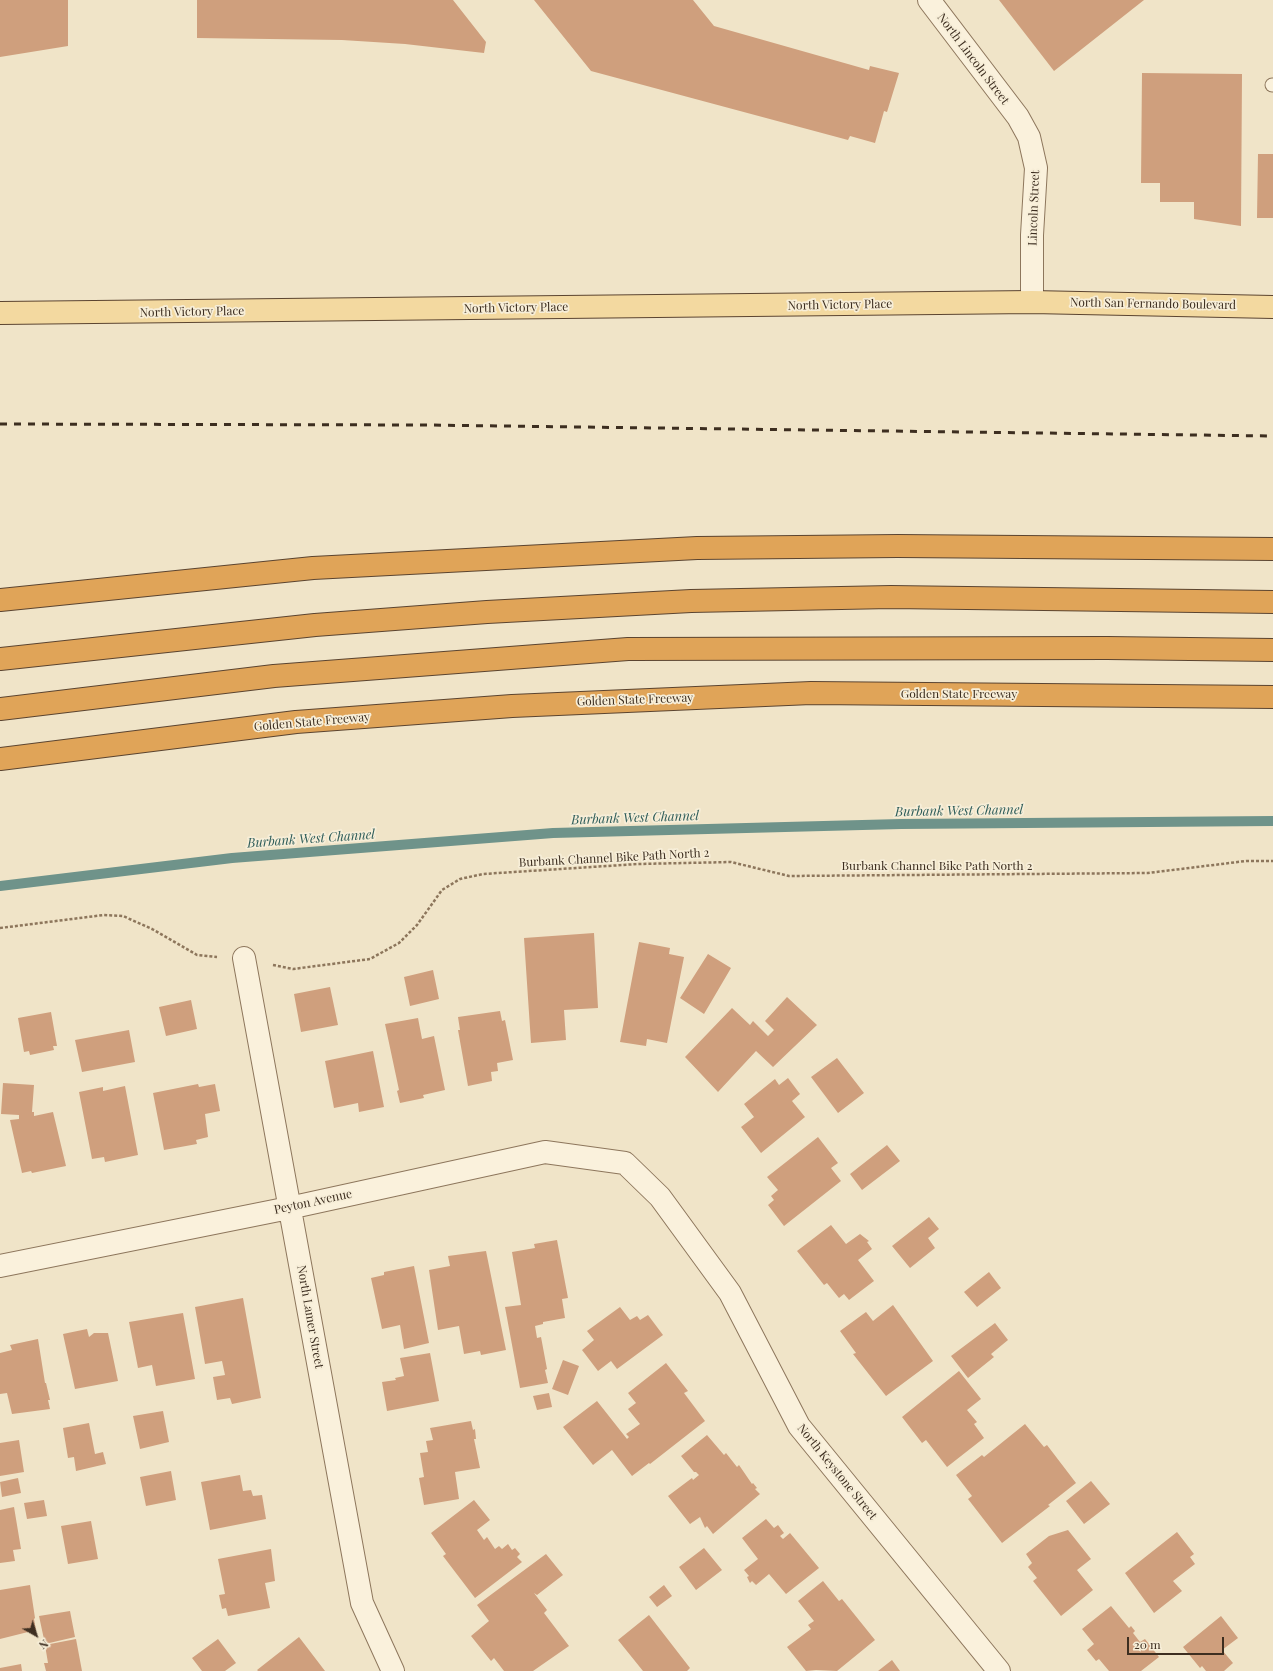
<!DOCTYPE html>
<style>
body{margin:0}
#map{position:relative;width:1273px;height:1671px;overflow:hidden;background:#f0e4c8;font-family:"Playfair Display",serif}
canvas{display:block}
.north{position:absolute;left:16px;top:1615px;width:40px;height:40px;-webkit-text-stroke:3px #f7eed8;paint-order:stroke;rotate:141deg;font-size:11px;font-weight:700;line-height:16px;text-align:center;color:#3d2e20}
.north::after{content:'';display:block;margin:auto;width:14px;height:18px;background:#3d2e20;clip-path:polygon(50% 0,100% 100%,50% 72%,0 100%)}
.scale{position:absolute;left:1127px;top:1637px;width:97px;height:18px;box-sizing:border-box;border:2px solid #3d2e20;border-top:0;padding-left:5px;font-size:12px;line-height:14px;white-space:nowrap;color:#3d2e20;-webkit-text-stroke:3px #f7eed8;paint-order:stroke}
</style>
<div id="map">
<canvas width="1273" height="1671"></canvas>
<div class="north">N</div>
<div class="scale">20 m</div>
</div>
<script>
const g = document.querySelector('canvas').getContext('2d');
g.lineJoin = 'round';
function stroke(path, color, width, dash) { g.strokeStyle = color; g.lineWidth = width; g.lineCap = dash ? 'butt' : 'round'; g.setLineDash(dash || []); g.stroke(path); }
function fill(path, color) { g.fillStyle = color; g.fill(path, 'evenodd'); }
function label(font, color, halo, rows, align = 'center') {
  g.font = font + ' "Playfair Display",serif'; g.lineWidth = 3.5; g.setLineDash([]); g.textBaseline = 'middle'; g.strokeStyle = halo; g.fillStyle = color; for (const [text, x, y, turn = 0] of rows) {
    g.save(); g.translate(x, y); g.rotate((+turn || 0) * Math.PI / 180); g.textAlign = isNaN(turn) ? turn : align; if (halo) g.strokeText(text, 0, 0); g.fillText(text, 0, 0); g.restore();
  }
}
const stream = new Path2D(`
 M0,886L232,858L553,833L901,824L1273,821`);
const building = new Path2D(`
 M0,0H68V46L0,57Z
 M197,0H453L486,42L484,53L405,44L342,40L197,38Z
 M534,0H693L714,26L869,70L870,66L899,73L887,112L884,111L875,143L850,136L848,140L591,71Z
 M999,0H1144L1054,71Z
 M1142,73L1242,74L1241,226L1194,219V202H1160V183H1141Z
 M1258,154H1273V218H1257Z
 M594,933L598,1008L564,1010L566,1040L531,1043L524,938Z
 M639,942L670,948L669,954L684,957L667,1043L647,1039L646,1046L620,1042Z
 M708,954L731,968L704,1014L680,998Z
 M433,970L439,999L410,1006L404,977Z
 M330,987L338,1025L301,1032L294,994Z
 M787,997L817,1025L773,1067L756,1051L718,1092L685,1057L732,1008L750,1025L753,1021L768,1036L774,1030L765,1021Z
 M191,1000L197,1029L166,1036L159,1007Z
 M500,1011L502,1021L505,1020L513,1060L497,1063L498,1071L491,1072L492,1081L468,1086L458,1030H460L458,1017Z
 M51,1012L57,1046H53L54,1050L30,1055L29,1051L24,1052L18,1018Z
 M418,1018L422,1039L434,1036L445,1090L423,1095L424,1098L400,1103L397,1091L399,1090L385,1024Z
 M129,1030L135,1062L82,1072L75,1040Z
 M373,1051L384,1107L359,1112L358,1103L334,1108L325,1061Z
 M837,1058L864,1093L838,1113L811,1077Z
 M788,1078L800,1094L792,1101L805,1117L761,1153L741,1127L754,1117L744,1104L775,1079L779,1085Z
 M3,1083L34,1085L32,1112H34V1116L53,1112L66,1166L32,1173L31,1171L22,1173L10,1120L19,1119V1115L1,1114Z
 M198,1084L199,1087L215,1084L220,1111L205,1114L208,1137L196,1140L197,1144L164,1150L153,1093Z
 M125,1086L138,1155L105,1162L104,1157L92,1159L79,1092L103,1087V1091Z
 M818,1137L838,1163L831,1168L841,1181L784,1226L768,1205L774,1200L771,1196L778,1190L767,1177Z
 M887,1145L900,1161L862,1190L850,1174Z
 M929,1217L939,1229L928,1238L935,1248L910,1268L892,1246Z
 M831,1225L846,1244L860,1234L869,1241L867,1242L872,1249L858,1260L874,1281L849,1300L844,1294L839,1298L827,1283L824,1285L797,1251Z
 M557,1240L568,1298L562,1299L565,1318L543,1322V1324L535,1326L537,1338L541,1337L547,1369L545,1370L548,1383L520,1388L505,1307L521,1305L512,1252L535,1248L534,1244Z
 M486,1251L506,1350L481,1355L480,1351L464,1354L459,1326L438,1330L429,1270L450,1266L448,1256Z
 M414,1266L429,1343L404,1349L400,1325L382,1329L371,1278L384,1275V1272Z
 M989,1272L1001,1288L977,1307L964,1292Z
 M243,1298L261,1398L232,1404L230,1398L217,1400L213,1377L225,1375L222,1361L205,1364L195,1307Z
 M893,1305L933,1361L886,1396L853,1354L856,1353L840,1331L866,1312L873,1321Z
 M620,1307L630,1320L637,1316L640,1320L648,1315L663,1335L617,1369L611,1361L598,1371L582,1350L594,1340L587,1331Z
 M183,1313L195,1379L156,1386L152,1365L138,1368L129,1322Z
 M995,1323L1008,1340L991,1354L994,1357L968,1378L951,1356Z
 M87,1329L89,1337L94,1333H108L118,1381L75,1389L63,1334Z
 M38,1339L45,1383H46L50,1400H48L50,1409L12,1414L7,1393L0,1394V1353L12,1350L10,1345Z
 M430,1353L439,1401L387,1411L382,1382L396,1380L395,1378L404,1376L400,1358Z
 M563,1360L579,1366L568,1395L552,1389Z
 M666,1363L688,1391L684,1393L705,1421L650,1464L649,1463L632,1476L612,1450L593,1465L563,1427L597,1401L627,1439L629,1437L626,1434L640,1424L628,1409L636,1403L628,1393Z
 M959,1371L981,1399L967,1410L977,1422L974,1424L984,1438L947,1467L926,1440L922,1443L902,1417Z
 M549,1393L552,1407L537,1410L533,1396Z
 M163,1411L169,1442L140,1449L133,1416Z
 M471,1421L473,1430L475,1429L476,1439H474L480,1468L455,1472L459,1499L424,1505L419,1478L424,1477L420,1453L428,1452L426,1441L433,1440L430,1428Z
 M89,1423L95,1454L103,1452L106,1464L76,1471L74,1457L68,1458L63,1428Z
 M1025,1424L1044,1447L1047,1445L1076,1483L1048,1505L1050,1506L1002,1543L968,1499L972,1496L956,1475L982,1455L984,1457Z
 M707,1435L724,1455L726,1453L737,1467L739,1465L752,1484L753,1483L757,1488L755,1489L760,1494L713,1534L707,1526L705,1528L700,1517L690,1524L668,1496L692,1478L693,1480L699,1475L696,1472H694L681,1456Z
 M19,1440L24,1472L0,1476V1443Z
 M171,1471L176,1500L146,1506L140,1477Z
 M240,1475L243,1491L251,1490L253,1496L262,1495L266,1519L210,1530L201,1482Z
 M18,1478L21,1493L2,1497L0,1482Z
 M1091,1481L1110,1504L1084,1524L1066,1501Z
 M44,1500L47,1516L27,1519L24,1503Z
 M474,1500L490,1520L477,1530L484,1540L487,1537L495,1549L499,1546L502,1549L508,1544L512,1550L515,1548L520,1554L517,1557L522,1562L475,1598L443,1556L446,1554L431,1533Z
 M14,1507L21,1549L13,1550L15,1561L0,1563V1510Z
 M766,1519L774,1528L778,1525L784,1533L780,1536L783,1539L790,1533L819,1568L786,1594L769,1574L756,1585L752,1581L750,1583L747,1577L749,1576L744,1570L758,1559L742,1538Z
 M91,1521L98,1559L68,1564L61,1526Z
 M1068,1530L1091,1559L1077,1570L1093,1590L1061,1616L1033,1581L1037,1578L1028,1567L1032,1563L1026,1554L1049,1536Z
 M1177,1532L1194,1554L1190,1557L1195,1564L1173,1581L1182,1591L1154,1613L1125,1573Z
 M704,1548L722,1570L696,1590L679,1567Z
 M271,1549L275,1581L265,1583L270,1608L228,1616L226,1608L222,1609L219,1595L225,1594L218,1559Z
 M546,1554L563,1575L537,1595L534,1593L547,1610L544,1613L569,1646L533,1671H504L494,1658L491,1661L471,1636L489,1621L477,1605Z
 M823,1581L839,1601L842,1599L875,1640L837,1671L816,1670L806,1671L787,1647L811,1629L808,1625L814,1621L798,1601Z
 M30,1585L35,1618L34,1619L36,1630L0,1639V1590Z
 M664,1585L672,1596L657,1607L649,1597Z
 M1111,1606L1129,1628L1131,1626L1135,1631L1133,1633L1140,1642L1145,1639L1159,1657L1141,1671H1109L1099,1659L1096,1661L1087,1650L1094,1644L1082,1629Z
 M70,1611L75,1637L45,1644L39,1616Z
 M649,1615L690,1668L687,1671H643L618,1640Z
 M1221,1616L1238,1638L1222,1650L1233,1663L1224,1671H1206L1202,1666L1200,1668L1183,1647Z
 M299,1637L325,1671H258L257,1670Z
 M76,1639L82,1671H46L44,1663H48L45,1645Z
 M218,1639L236,1663L225,1671H202L192,1658Z
 M892,1660L900,1671H878Z
 M21,1664L22,1671H0V1668Z`);
const path = new Path2D(`
 M0,928L104,915L123,916L152,929L197,955L217,957
 M273,965L293,969L370,959L399,943L417,925L442,890L460,879L483,874L638,864L731,862L789,876L1148,873L1246,861H1273`);
const service = new Path2D(`
 M1272,85H1273`);
const minor = new Path2D(`
 M929,0L1018,117L1029,137L1036,168L1032,235V302
 M244,958L362,1603L393,1671
 M0,1266L289,1208L545,1152L625,1163L660,1197L730,1293L799,1426L999,1671`);
const primary = new Path2D(`
 M0,313L1032,302L1273,307`);
const motorway = new Path2D(`
 M0,600L313,568L697,548L898,546L1273,549
 M0,659L315,625L487,612L691,601L891,597L1273,602
 M0,709L274,676L628,649L1107,648L1273,650
 M0,759L296,722L512,706L811,693L1273,697`);
const rail = new Path2D(`
 M0,424L425,425L1273,436`);
const streetNames = [
 ["North Lincoln Street",973,59,53],
 ["Lincoln Street",1034,208,-88],
 ["North San Fernando Boulevard",1153,304,1],
 ["North Victory Place",840,305,-1],
 ["North Victory Place",516,308,-1],
 ["North Victory Place",192,312,-1],
 ["Golden State Freeway",959,694],
 ["Golden State Freeway",635,700,-2],
 ["Golden State Freeway",312,722,-5],
 ["Burbank Channel Bike Path North 2",614,858,-3],
 ["Burbank Channel Bike Path North 2",937,866],
 ["Peyton Avenue",313,1202,-12],
 ["North Lamer Street",310,1317,80],
 ["North Keystone Street",837,1472,51]
];
const waterNames = [
 ["Burbank West Channel",959,811,-1],
 ["Burbank West Channel",635,818,-2],
 ["Burbank West Channel",311,839,-4]
];
stroke(stream, '#6f938a', 10);
fill(building, '#cf9f7d');
stroke(service, '#8d765c', 15);
stroke(minor, '#8d765c', 24);
stroke(primary, '#5b4430', 24);
stroke(motorway, '#5b4430', 24);
stroke(path, '#8d765c', 2.5, [3, 2]);
stroke(service, '#faf1dc', 13);
stroke(minor, '#faf1dc', 22);
stroke(primary, '#f3d9a0', 22);
stroke(motorway, '#e0a458', 22);
stroke(rail, '#3d2e20', 3, [7, 7]);
label('12px', '#3d2e20', '#f7eed8', streetNames);
label('italic 13px', '#2f5d5a', '#f7eed8', waterNames);
</script>
